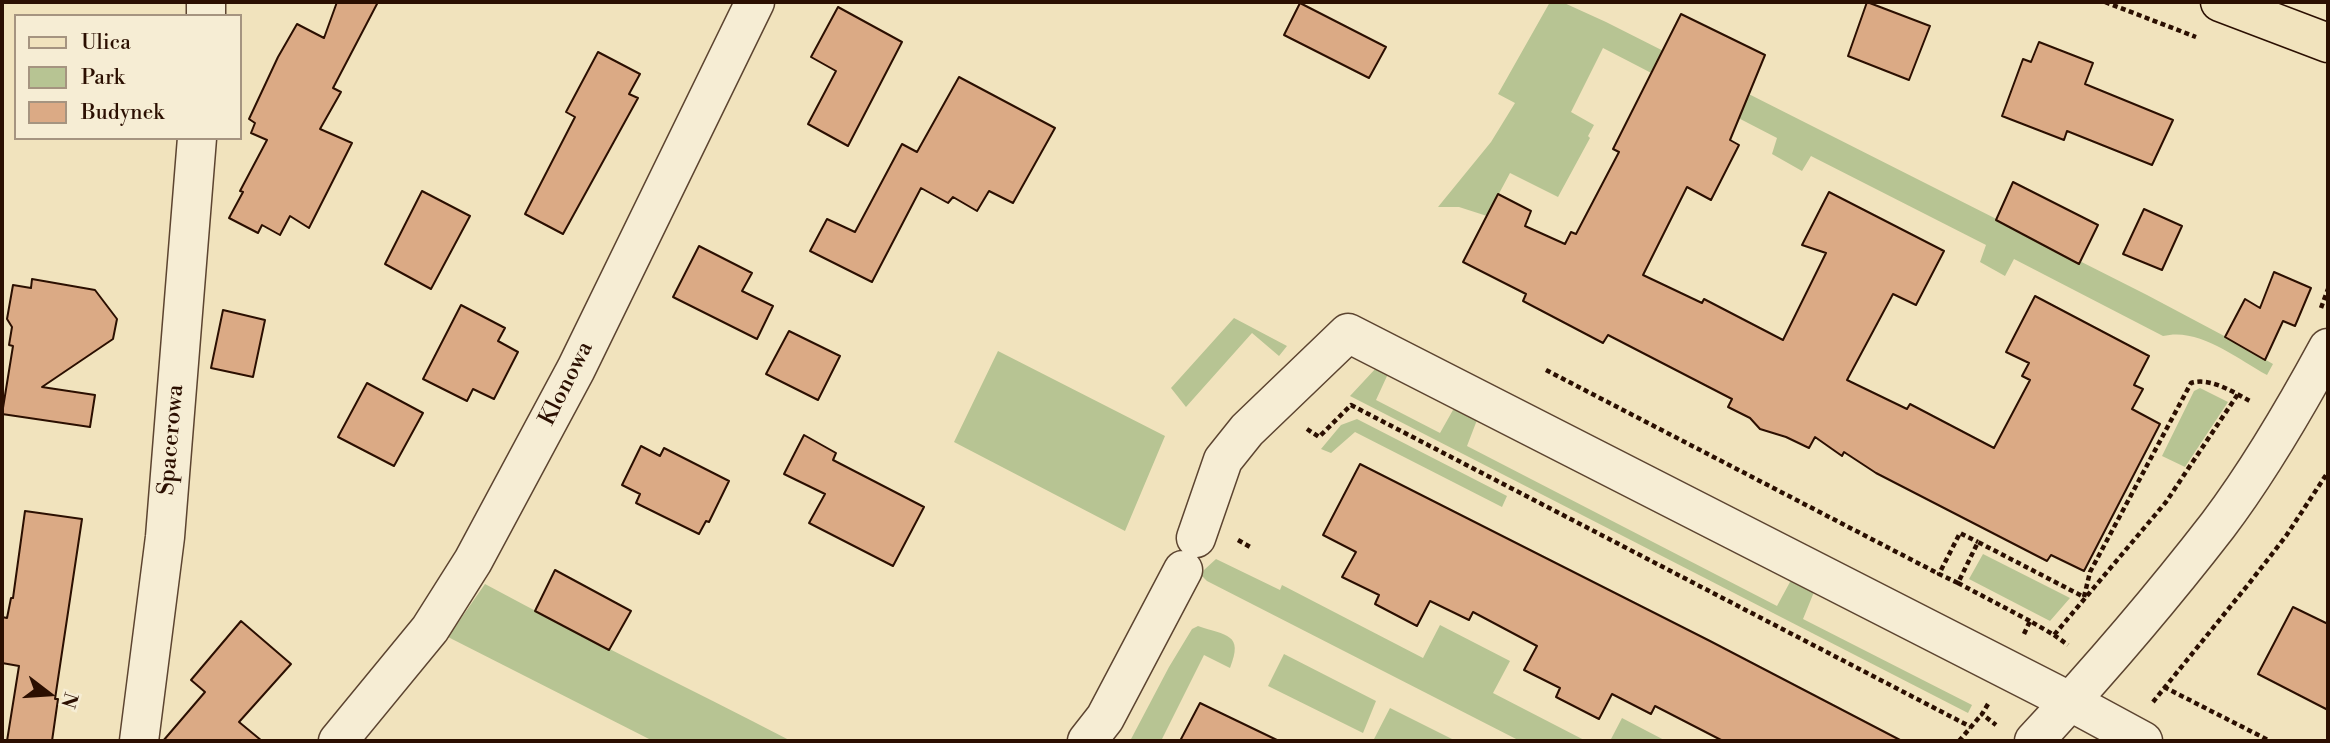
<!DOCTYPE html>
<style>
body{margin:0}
#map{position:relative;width:2330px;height:743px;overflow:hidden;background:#f1e3bd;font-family:"Libre Bodoni",serif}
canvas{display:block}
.frame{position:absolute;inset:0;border:4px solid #2b0f01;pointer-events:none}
.legend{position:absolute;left:14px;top:14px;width:228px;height:126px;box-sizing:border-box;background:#f6edd4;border:2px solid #a59480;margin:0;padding:9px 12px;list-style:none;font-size:21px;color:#2b0f01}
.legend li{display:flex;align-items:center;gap:14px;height:35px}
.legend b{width:35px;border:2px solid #a59480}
.north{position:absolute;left:14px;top:659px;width:70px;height:70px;-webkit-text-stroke:5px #f6edd4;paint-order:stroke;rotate:107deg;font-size:19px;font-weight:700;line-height:28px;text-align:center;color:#2b0f01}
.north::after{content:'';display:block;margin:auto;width:24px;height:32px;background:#2b0f01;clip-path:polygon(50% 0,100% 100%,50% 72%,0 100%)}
</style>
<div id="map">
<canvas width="2330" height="743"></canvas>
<div class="frame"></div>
<ul class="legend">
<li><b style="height:9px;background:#f1e3bd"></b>Ulica</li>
<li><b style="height:19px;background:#b7c493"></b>Park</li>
<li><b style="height:19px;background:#dbaa85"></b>Budynek</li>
</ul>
<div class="north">N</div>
</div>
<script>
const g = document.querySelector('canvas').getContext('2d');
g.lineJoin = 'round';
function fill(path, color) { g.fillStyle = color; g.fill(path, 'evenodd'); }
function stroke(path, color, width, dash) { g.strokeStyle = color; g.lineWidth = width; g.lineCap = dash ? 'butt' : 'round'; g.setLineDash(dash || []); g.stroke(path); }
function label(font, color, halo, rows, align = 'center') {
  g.font = font + ' "Libre Bodoni",serif'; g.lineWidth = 6; g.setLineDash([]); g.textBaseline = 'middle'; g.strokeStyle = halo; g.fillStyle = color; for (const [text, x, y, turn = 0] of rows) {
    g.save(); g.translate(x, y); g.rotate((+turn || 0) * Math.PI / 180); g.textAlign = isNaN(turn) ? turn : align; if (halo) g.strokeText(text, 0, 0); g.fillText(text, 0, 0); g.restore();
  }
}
const green = new Path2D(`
 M1550,2H1562L1606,22L2147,295L2228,338L2273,364L2267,375C2236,358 2199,327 2163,336L2014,259L2005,276L1980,262L1986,245L1811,156L1802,171L1772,154L1777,138L1603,48L1571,112L1594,125L1588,136L1590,138L1558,197L1510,173L1487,216L1459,207H1438L1491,142L1515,103L1498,94Z
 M1234,318L1287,346L1279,356L1252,333L1186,407L1171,388Z
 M998,351L1165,436L1125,531L954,442Z
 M1377,367L1386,371L1387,376L1376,400L1440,433L1453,410L1457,409L1477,420L1467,446L1777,606L1790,582L1795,581L1814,592L1803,619L1972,705L1968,713L1350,396Z
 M2200,388L2228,402L2185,467L2162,456L2194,391Z
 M1357,419L1507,496L1502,507L1355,432L1331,453L1321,449L1341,425Z
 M1983,554L2070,598L2050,621L1969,579Z
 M1216,559L1280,590L1282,585L1423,658L1440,625L1510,661L1493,693L1586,741H1520L1207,581L1202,576L1204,570Z
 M485,584C586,639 689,688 791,741H653L448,637Z
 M1198,626C1226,636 1244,633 1230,668L1204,655L1161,741H1130L1169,667L1192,629Z
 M1284,654L1376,701L1363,733L1268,686Z
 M1390,708L1456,741H1373Z
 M1622,718L1666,741H1610Z`);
const building = new Path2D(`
 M337,2H378L333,88L341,92L320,129L352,143L309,228L290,216L280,235L262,225L258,233L229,218L243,192L240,191L267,140L251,133L255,123L249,119L278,57L297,24L324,38Z
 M1867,2L1930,26L1909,80L1848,56Z
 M1300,3L1386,47L1369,78L1284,35Z
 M838,7L902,42L848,146L808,124L836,71L811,57Z
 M1681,14L1765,55L1730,140L1739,145L1711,200L1687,187L1643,275L1702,303L1704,299L1783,340L1826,253L1802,245L1829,192L1944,251L1916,305L1893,294L1847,380L1907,409L1910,404L1994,448L2030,380L2022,376L2029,363L2006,352L2035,296L2149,356L2134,385L2143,389L2132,409L2160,424L2084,571L2051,555L2047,561L1876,473L1844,452L1842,456L1815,437L1809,448L1786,437L1760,429L1750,418L1728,407L1732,399L1608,335L1603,343L1523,301L1526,294L1463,262L1498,194L1531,211L1525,226L1565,244L1571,232L1576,234L1619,152L1613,149Z
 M2039,42L2093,63L2085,84L2173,120L2152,165L2067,131L2064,140L2002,116L2023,59L2031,62Z
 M598,52L640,74L629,94L638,98L563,234L525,214L575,117L566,112Z
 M959,77L1055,128L1013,203L989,191L977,211L953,197L948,203L921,188L872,282L810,251L827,219L855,232L902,144L917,152Z
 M2013,182L2098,225L2079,264L1996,220Z
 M422,191L470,216L431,289L385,264Z
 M2144,209L2182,226L2162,270L2123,254Z
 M699,246L752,273L742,291L773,306L757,339L673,297Z
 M2274,272L2311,288L2295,326L2283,321L2265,360L2225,337L2245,299L2260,308Z
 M32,279L95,290L117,319L113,339L42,387L95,395L90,427L2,414L13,346L9,345L12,327L7,319L13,285L31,288Z
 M461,305L505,328L498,341L518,352L494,399L473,389L467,401L423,379Z
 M223,310L265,320L253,377L211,368Z
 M789,331L840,356L818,400L766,374Z
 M367,383L423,413L394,466L338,437Z
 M804,435L836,453L833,460L924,507L893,566L809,523L825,494L784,474Z
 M641,446L660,456L664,448L729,481L709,522L706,521L699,534L636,503L640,494L622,485Z
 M1360,464L1710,641L1902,741H1723L1655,706L1651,714L1612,694L1599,719L1556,697L1560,688L1524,670L1537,646L1473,612L1469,620L1430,601L1417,626L1375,604L1379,595L1342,577L1356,552L1323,535Z
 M25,511L82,519L55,699H58L52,741H7L19,666L2,663V617L7,618L11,598H13Z
 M555,570L631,611L609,650L535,611Z
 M2293,607L2328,624V710L2258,674Z
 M241,621L291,664L239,722L262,741H163L205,692L191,680Z
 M1200,703L1279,741H1180Z`);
const path = new Path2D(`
 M2105,2L2196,37
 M2321,308L2328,289
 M1546,370L1939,574
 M1307,429L1319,437L1351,405L1971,727
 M1238,540L1252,548
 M1958,583L1939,574L1960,533L1978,542
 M2084,597L2090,572L2191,383C2210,377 2233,392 2250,401
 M2030,621L1958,583L1978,542L2084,597
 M2024,634L2030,621L2054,635L2166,502L2238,394
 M2054,635L2068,645
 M2164,687L2270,741
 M2153,702L2251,581L2286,536L2328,472
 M1988,704L1982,714L1996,725
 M1959,741L1982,714`);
const minor = new Path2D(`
 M206,16V2
 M1196,538L1223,460L1247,430L1348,333L2071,702L2143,741
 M139,741L165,537L197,138
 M338,741L430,629L473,561L576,369L755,2
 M1087,741L1105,718L1183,570
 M2034,741C2098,672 2160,600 2218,525C2258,472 2296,407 2328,348`);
const major = new Path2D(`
 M2220,2L2328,43`);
const streetNames = [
 ["Klonowa",567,384,-63],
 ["Spacerowa",172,440,-85]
];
fill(green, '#b7c493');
fill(building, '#dbaa85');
stroke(building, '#2b0f01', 2);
stroke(minor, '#5c4430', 41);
stroke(major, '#2b0f01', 41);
stroke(path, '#2b0f01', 4.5, [5, 3.5]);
stroke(minor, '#f6edd4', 38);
stroke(major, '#f1e3bd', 38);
label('23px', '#2b0f01', '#f6edd4', streetNames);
</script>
